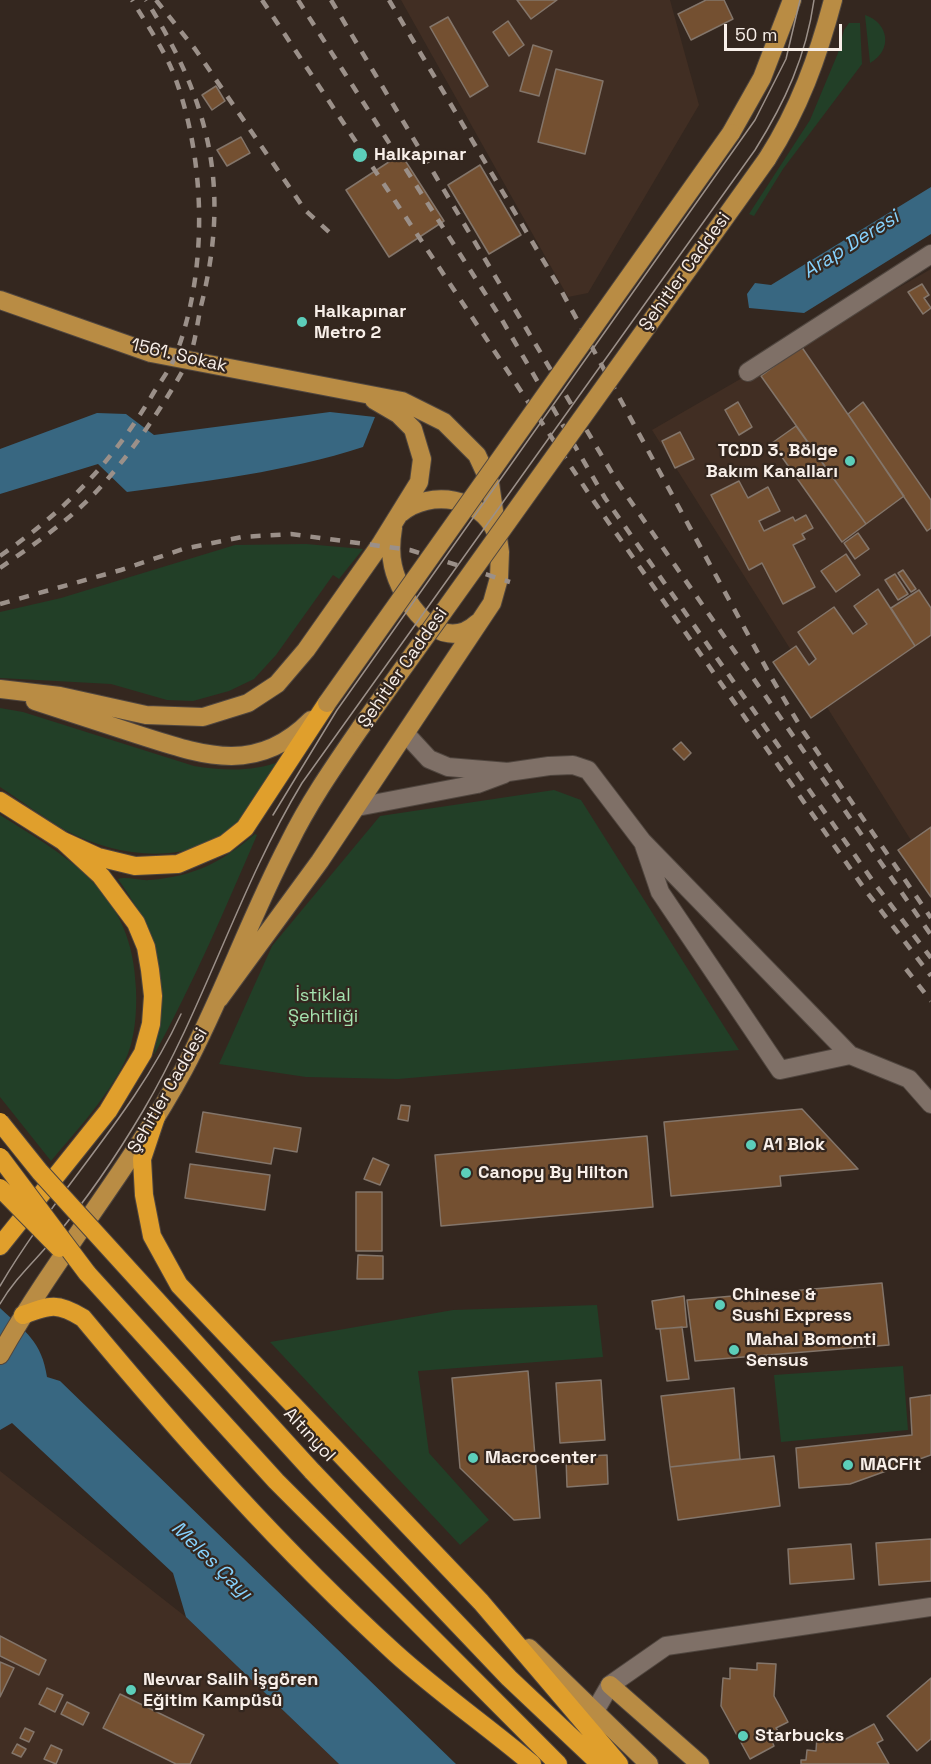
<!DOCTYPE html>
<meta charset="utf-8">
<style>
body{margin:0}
#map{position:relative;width:931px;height:1764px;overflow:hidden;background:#34271f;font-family:"Space Grotesk",sans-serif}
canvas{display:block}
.scale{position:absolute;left:724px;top:24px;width:118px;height:27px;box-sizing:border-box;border:3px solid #f8efe9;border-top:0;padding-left:8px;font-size:18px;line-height:21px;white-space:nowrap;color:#f8efe9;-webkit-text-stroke:4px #34271f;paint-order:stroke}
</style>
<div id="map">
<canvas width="931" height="1764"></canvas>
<div class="scale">50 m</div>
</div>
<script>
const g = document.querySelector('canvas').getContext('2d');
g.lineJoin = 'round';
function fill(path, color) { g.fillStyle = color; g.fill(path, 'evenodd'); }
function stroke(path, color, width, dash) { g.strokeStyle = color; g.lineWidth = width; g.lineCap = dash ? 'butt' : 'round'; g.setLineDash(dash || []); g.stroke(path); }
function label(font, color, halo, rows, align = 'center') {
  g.font = font + ' "Space Grotesk",sans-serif'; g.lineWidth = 4.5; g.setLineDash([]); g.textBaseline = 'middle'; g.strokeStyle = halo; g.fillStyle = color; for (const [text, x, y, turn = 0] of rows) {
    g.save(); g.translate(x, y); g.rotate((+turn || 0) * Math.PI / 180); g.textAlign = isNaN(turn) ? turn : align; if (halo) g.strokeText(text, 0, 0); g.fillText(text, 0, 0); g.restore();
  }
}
const built = new Path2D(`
 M401,0H670L699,105L588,293L568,297Z
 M931,269V872L652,430Z
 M0,1471L186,1617L339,1764H0Z`);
const green = new Path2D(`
 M865,15C889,23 893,50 870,63Z
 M849,23H860L862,64L783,169L754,216L749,214L810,120L838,53L844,30Z
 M306,544L363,549L339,579L333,575L276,655L254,679L229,691L193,701L167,700L111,684L0,678V612L61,598L235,545Z
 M0,708L23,712L194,766C224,771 253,772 281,761C269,778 259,799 246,815C200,868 121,860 65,830C43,817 21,801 0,787Z
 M554,790L581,800L739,1050L398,1079L306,1077L219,1064L272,946L380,816Z
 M0,815C72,860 133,893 136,989C137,1012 135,1040 125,1061C107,1098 77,1130 51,1161L0,1097Z
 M255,834L257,835C225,909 193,984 154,1055C168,979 162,942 118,879C126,876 140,881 150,880C195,876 220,863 255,834Z
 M597,1305L603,1357L418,1371L429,1453L489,1520L460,1545L270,1342L453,1310Z
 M903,1366L908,1430L781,1442L774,1375Z`);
const water = new Path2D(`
 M931,187V234L804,313L749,308L747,294L755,283L771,285Z
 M330,412L375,417L363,447C286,472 207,481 127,492L98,464L0,494V449L97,413L126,414L154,435Z
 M0,1308C25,1331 42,1342 47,1377L60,1381L456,1764H339L186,1617L173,1573L12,1423L0,1430Z`);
const building = new Path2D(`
 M517,0H557L531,19Z
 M706,0H724L733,19L691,40L678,14Z
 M448,17L488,86L470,97L430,27Z
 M508,21L524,45L509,56L493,32Z
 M533,45L552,51L539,96L520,91Z
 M556,69L603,81L585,154L538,142Z
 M216,86L225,101L212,110L202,95Z
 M241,137L250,153L227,166L217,150Z
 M401,154L444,221L389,257L346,190Z
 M480,165L521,235L489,254L448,185Z
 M922,284L929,295L924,298L931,308L923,314L908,292Z
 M801,346L904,496L866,524L761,376Z
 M738,402L752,427L739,435L725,410Z
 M863,402L931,500V528L927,531L848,414Z
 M796,426L866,524L842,542L772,443Z
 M680,432L694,459L675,468L662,441Z
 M739,481L748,498L768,487L780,511L759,521L764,531L793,517L795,521L806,515L813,528L802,534L805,539L793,545L815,587L783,604L762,563L749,570L711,495Z
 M858,533L869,549L855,559L844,543Z
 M846,554L860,575L836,592L821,571Z
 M903,570L916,589L911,592L898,573Z
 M895,574L908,594L898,600L885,580Z
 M878,589L915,646L811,718L773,662L796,646L809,665L816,659L798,632L834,607L853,634L867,624L854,606Z
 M919,590L931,608V635L915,646L891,608Z
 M681,742L691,753L684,760L673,749Z
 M931,827V897L898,850Z
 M401,1105L410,1106L408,1121L398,1119Z
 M802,1109L858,1169L780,1176L781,1186L671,1196L664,1122Z
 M203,1112L301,1128L297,1152L274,1148L271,1164L196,1152Z
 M647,1136L653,1207L441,1226L435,1155Z
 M373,1158L389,1165L380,1185L364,1179Z
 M190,1164L270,1175L265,1210L185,1198Z
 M356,1192H382V1251H356Z
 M358,1255L383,1256V1279H357Z
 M882,1283L889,1345L695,1361L687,1300Z
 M684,1296L687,1327L656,1329L652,1301Z
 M682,1327L689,1379L667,1381L660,1329Z
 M528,1371L540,1518L514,1520L460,1468L452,1378Z
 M601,1380L605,1440L560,1443L556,1383Z
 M734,1388L740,1459L670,1467L661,1396Z
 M931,1395V1455L850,1484L799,1488L796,1448L912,1435L910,1398Z
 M607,1455L608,1484L567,1487L566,1457Z
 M774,1456L780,1506L678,1520L670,1467Z
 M931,1539V1581L879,1585L876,1543Z
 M851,1544L854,1579L790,1584L788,1549Z
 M0,1636L46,1660L39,1675L0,1656Z
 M0,1662L14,1668L0,1697Z
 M757,1663L776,1664L774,1696L788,1722L776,1728L781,1736L772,1741L774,1746L750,1759L721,1706L723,1678L730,1679V1668L757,1670Z
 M931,1678V1739L917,1751L887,1716Z
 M47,1688L63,1695L55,1712L39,1704Z
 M120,1694L204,1735L190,1764H176L103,1728Z
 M67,1702L89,1713L83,1725L61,1714Z
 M874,1724L883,1740L877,1743L889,1764H801V1760H806L807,1750L816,1751L817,1737L846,1739Z
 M25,1728L34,1732L29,1742L20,1738Z
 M17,1744L26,1749L21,1757L12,1753Z
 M51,1745L62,1750L56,1764L44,1759Z`);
const minor = new Path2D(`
 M748,372L931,254
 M406,734L429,759L448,767L508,772L549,766L573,765L588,770L642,841L850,1055
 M357,807L477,784L504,774
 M644,845L660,892L780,1070L850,1055L909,1079L931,1104
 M595,1711L610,1685L666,1646L931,1607`);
const major = new Path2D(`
 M731,133L762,78L792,0
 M767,159C799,109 818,57 833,0
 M0,300L151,353L402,401L444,422L477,455L490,483L500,552L499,578L492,603L320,861L219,999
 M401,513C430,489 482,497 496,533
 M393,528C391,540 390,553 393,566C400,598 439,658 477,623
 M0,689L60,696L146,715L203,717L248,703L277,684L306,650L380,545L419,482L422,459L413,429L398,414L374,400
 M35,701C68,712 102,723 136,734C202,755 256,776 311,720
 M0,1355C56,1256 130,1169 184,1069C223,996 250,917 289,843C309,802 335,765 361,727
 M529,1648L649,1764
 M610,1685L700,1764`);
const highway = new Path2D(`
 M0,801L63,841L98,857L135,866L178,864L225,844L245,828L327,703
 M156,1117L142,1159L144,1195L152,1236L179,1285L481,1602L619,1764
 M0,1246L108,1111L143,1053L151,1024L153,996L150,970L146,947L136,923L101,876L63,841
 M87,1273L276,1481L558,1764
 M23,1315C50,1305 57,1302 83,1318C181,1436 281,1549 395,1653C438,1692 487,1726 532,1764
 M312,1471L509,1678L600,1764`);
const tram = new Path2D(`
 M273,815L337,710L755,120L786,59L800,0
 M0,1286C55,1192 135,1114 181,1014
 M0,1304C15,1278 36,1260 55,1237C88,1198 117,1155 143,1111C205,1006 239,887 302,783L755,150C785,102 806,57 814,0`);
const rail = new Path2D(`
 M156,0L195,49L305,210L329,232
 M262,0L595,503L866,891L931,976
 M298,0L502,320L605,498L875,884L931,958
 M331,0L618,483L931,935
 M389,0L562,292L771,677L803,731L931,918
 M0,556C66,510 113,462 154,392C161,381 170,369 175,357C208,273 206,164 176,80C166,52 147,25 132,0
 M0,568C36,543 76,516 105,482C134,449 166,402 187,363C195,347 197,323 201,306C231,188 210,102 146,0
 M0,604L121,570L183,549L242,537L291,534L410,550L510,582
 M906,969L931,1001`);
const majorBridge = new Path2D(`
 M327,703L731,133
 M361,727L767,159`);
const highwayBridge = new Path2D(`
 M0,1122L40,1172L312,1471
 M0,1157L87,1273
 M0,1188L59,1248`);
const markers = [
 [360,155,8,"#5cceba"],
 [302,322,6,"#5cceba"],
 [850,461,6,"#5cceba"],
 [751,1145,6,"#5cceba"],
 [466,1173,6,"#5cceba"],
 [720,1305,6,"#5cceba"],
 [734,1350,6,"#5cceba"],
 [473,1458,6,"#5cceba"],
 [848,1465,6,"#5cceba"],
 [131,1690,6,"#5cceba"],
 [743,1736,6,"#5cceba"]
];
const poiNames = [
 ["Halkapınar",374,155],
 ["Halkapınar",314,312],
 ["Metro 2",314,333],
 ["TCDD 3. Bölge",838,451,"right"],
 ["Bakım Kanalları",838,472,"right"],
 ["A1 Blok",763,1145],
 ["Canopy By Hilton",478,1173],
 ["Chinese &",732,1295],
 ["Sushi Express",732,1316],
 ["Mahal Bomonti",746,1340],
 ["Sensus",746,1361],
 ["Macrocenter",485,1458],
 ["MACFit",860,1465],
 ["Nevvar Salih İşgören",143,1680],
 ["Eğitim Kampüsü",143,1701],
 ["Starbucks",755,1736]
];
const streetNames = [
 ["Şehitler Caddesi",685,272,-54],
 ["1561. Sokak",179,356,13],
 ["Şehitler Caddesi",403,668,-55],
 ["Şehitler Caddesi",168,1091,-60],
 ["Altınyol",309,1435,47]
];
const parkNames = [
 ["İstiklal",323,996],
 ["Şehitliği",323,1017]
];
const waterNames = [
 ["Arap Deresi",851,245,-32],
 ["Meles Çayı",211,1561,44]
];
fill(built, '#412e23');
fill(green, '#223f27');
fill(water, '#386781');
fill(building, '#745031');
stroke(building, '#83756a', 1.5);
stroke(minor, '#50463f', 20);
stroke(major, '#50463f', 20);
stroke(highway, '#50463f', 20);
stroke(minor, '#7f7067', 18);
stroke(major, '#b98c44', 18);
stroke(highway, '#e09f2c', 18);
stroke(tram, '#9b9089', 1.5);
stroke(rail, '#9b9089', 4.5, [10, 10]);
stroke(majorBridge, '#50463f', 20, []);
stroke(highwayBridge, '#50463f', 20, []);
stroke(majorBridge, '#b98c44', 18);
stroke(highwayBridge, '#e09f2c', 18);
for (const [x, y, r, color] of markers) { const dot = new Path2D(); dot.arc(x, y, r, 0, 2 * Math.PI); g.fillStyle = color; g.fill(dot); stroke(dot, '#34271f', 2); }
label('bold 18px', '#f8efe9', '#34271f', poiNames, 'left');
label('18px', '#f8efe9', '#34271f', streetNames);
label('18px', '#a5e3af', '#34271f', parkNames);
label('italic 20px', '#86d1fc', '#34271f', waterNames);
</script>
